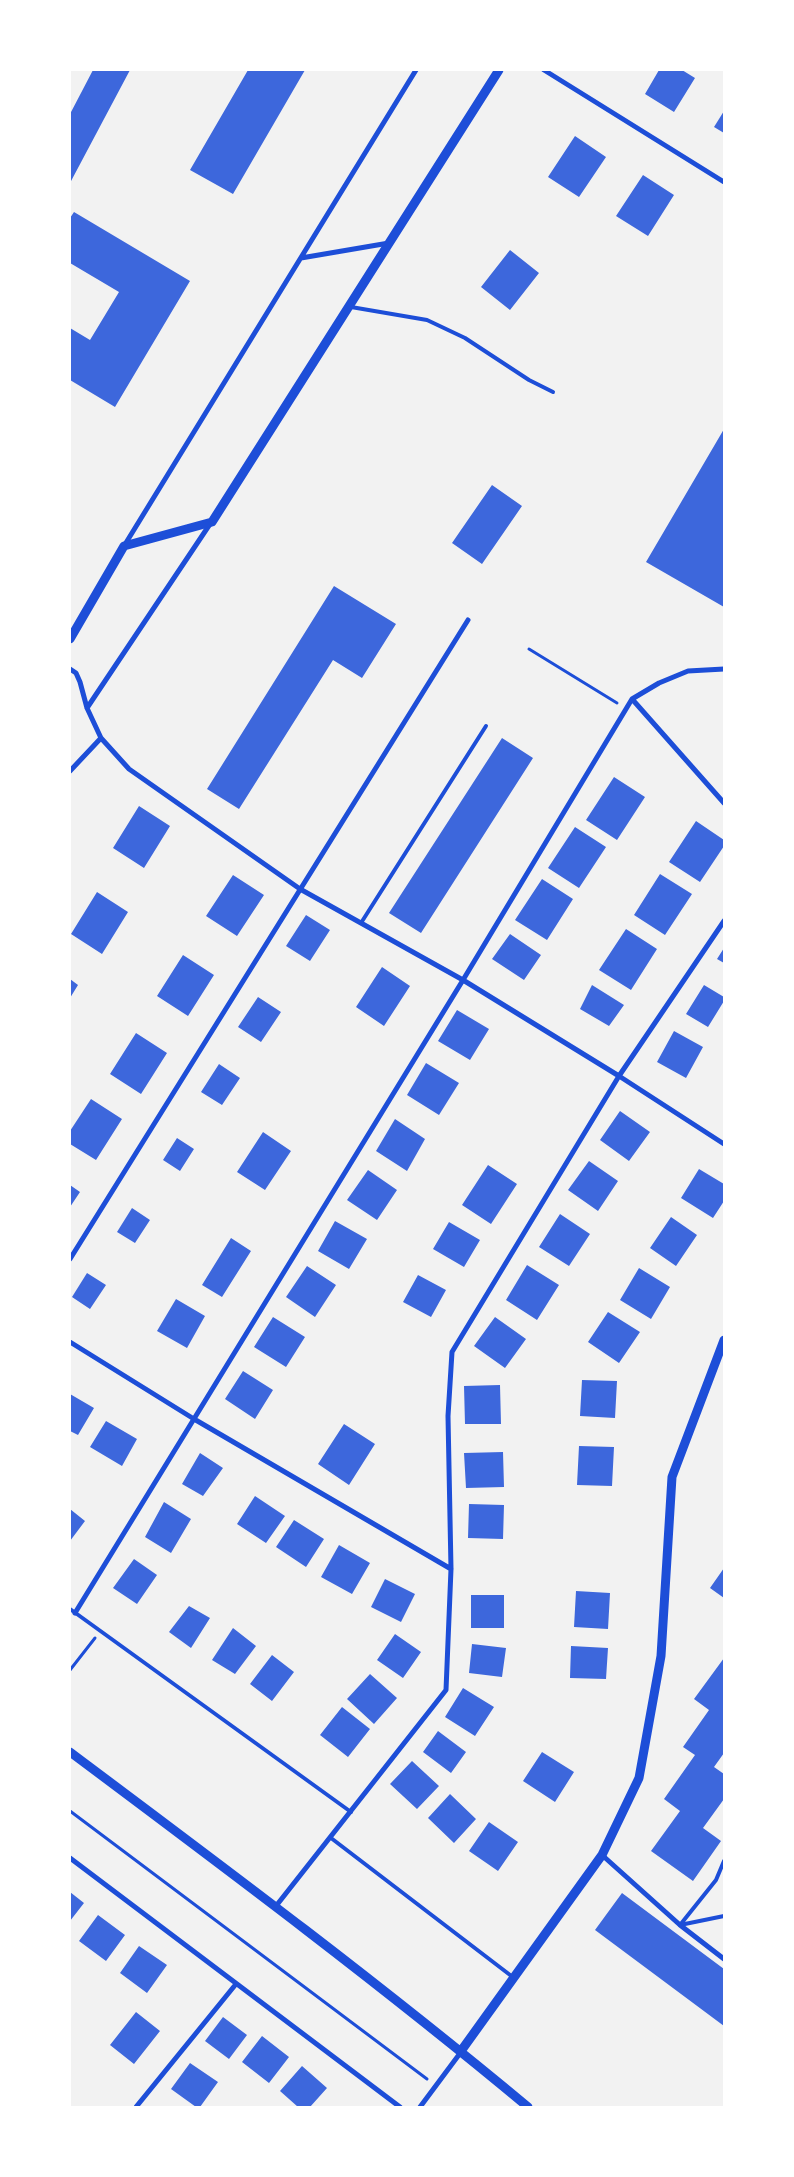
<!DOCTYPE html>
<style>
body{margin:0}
#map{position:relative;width:794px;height:2177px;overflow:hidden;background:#f2f2f2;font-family:Barlow,sans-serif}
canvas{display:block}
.frame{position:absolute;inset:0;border:71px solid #fff;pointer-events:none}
</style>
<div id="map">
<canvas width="794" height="2177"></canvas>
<div class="frame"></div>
</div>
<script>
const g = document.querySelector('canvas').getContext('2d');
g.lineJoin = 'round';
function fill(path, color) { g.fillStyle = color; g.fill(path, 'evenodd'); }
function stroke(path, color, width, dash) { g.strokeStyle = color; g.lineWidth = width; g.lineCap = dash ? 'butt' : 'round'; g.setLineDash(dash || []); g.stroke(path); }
const building = new Path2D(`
 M93,70H130L70,183V114Z
 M248,70H305L233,194L190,170Z
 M659,70H682L695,78L674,112L645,94Z
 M724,111V133L714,127Z
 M575,136L606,157L579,197L548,177Z
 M643,175L674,195L648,236L616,216Z
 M74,212L190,281L115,407L70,380V328L90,340L119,292L70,263V218Z
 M510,250L539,273L510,310L481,287Z
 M724,429V607L646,562Z
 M492,485L522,506L482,564L452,543Z
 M334,586L396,624L362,678L333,660L239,809L207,789Z
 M502,738L533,758L421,933L389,913Z
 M614,777L645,797L617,840L586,820Z
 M139,806L170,826L144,868L113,848Z
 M696,821L724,840V846L700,882L669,862Z
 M575,827L606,847L579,888L548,868Z
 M660,874L692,894L665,935L634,915Z
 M233,875L264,895L237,936L206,916Z
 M542,879L573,899L547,940L515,920Z
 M97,892L128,912L102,954L71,934Z
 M306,915L330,930L310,961L286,946Z
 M626,929L657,949L631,990L599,970Z
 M510,934L541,955L524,980L492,959Z
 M724,948V963L717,959Z
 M183,955L214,975L188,1016L157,996Z
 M382,967L410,986L384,1026L356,1007Z
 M70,979L78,985L70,998Z
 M592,985L624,1005L609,1026L580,1009Z
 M704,985L724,997V1001L708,1027L686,1014Z
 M258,997L281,1012L261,1042L238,1027Z
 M457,1010L489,1029L470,1060L438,1041Z
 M674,1031L703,1047L686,1078L657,1062Z
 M136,1033L167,1053L141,1094L110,1074Z
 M426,1063L459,1083L439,1115L407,1095Z
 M219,1064L240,1078L222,1105L201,1092Z
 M91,1099L122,1119L96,1160L70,1144V1131Z
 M620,1111L650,1132L629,1161L600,1140Z
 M395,1119L425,1139L407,1171L376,1151Z
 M263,1132L291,1151L265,1190L237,1172Z
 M177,1138L194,1149L180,1171L163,1160Z
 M589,1161L618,1181L598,1211L568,1190Z
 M488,1165L517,1184L491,1224L462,1205Z
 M699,1169L724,1184V1201L713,1218L681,1198Z
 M368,1170L397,1190L377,1220L347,1200Z
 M70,1185L80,1192L70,1207Z
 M132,1208L150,1220L135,1243L117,1232Z
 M560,1214L590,1234L569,1266L539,1247Z
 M671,1217L697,1235L676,1266L650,1248Z
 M335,1221L367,1239L349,1269L318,1251Z
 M449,1222L480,1240L464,1267L433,1249Z
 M231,1238L251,1251L222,1297L202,1285Z
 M527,1265L559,1285L537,1320L506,1300Z
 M307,1266L336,1285L315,1317L286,1297Z
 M639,1268L670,1287L651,1319L620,1300Z
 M87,1273L106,1285L90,1309L72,1297Z
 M418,1275L446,1290L431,1317L403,1302Z
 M176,1299L205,1316L187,1348L157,1331Z
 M608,1312L640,1332L619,1363L588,1342Z
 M273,1317L305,1337L286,1367L254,1347Z
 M495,1317L526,1339L505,1368L474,1346Z
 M243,1371L273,1390L255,1419L225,1399Z
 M582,1380L617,1381L615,1418L580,1416Z
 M500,1385L501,1424H465L464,1386Z
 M70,1394L94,1408L78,1435L70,1431Z
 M106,1421L137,1439L122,1466L90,1447Z
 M344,1424L375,1444L349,1485L318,1464Z
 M579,1446L614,1447L612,1486L577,1485Z
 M503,1452L504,1487L466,1488L464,1453Z
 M200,1453L223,1468L203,1496L182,1484Z
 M255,1496L285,1516L266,1543L237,1524Z
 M164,1502L191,1519L171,1553L145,1537Z
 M469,1504L504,1505L503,1539L468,1538Z
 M70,1509L85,1521L70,1541Z
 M294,1520L324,1539L306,1567L276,1547Z
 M339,1545L370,1563L352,1594L321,1577Z
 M134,1559L157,1575L137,1604L113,1588Z
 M724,1568V1598L710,1588Z
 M385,1579L415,1594L401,1622L371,1607Z
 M576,1591L610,1593L608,1629L574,1627Z
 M471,1595H504V1628H471Z
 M189,1606L210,1618L191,1648L169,1632Z
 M233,1628L256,1646L235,1674L212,1660Z
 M395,1634L421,1652L403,1678L377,1660Z
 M472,1644L506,1648L502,1677L469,1673Z
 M571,1646L608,1648L606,1679L570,1678Z
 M272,1655L294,1672L272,1701L250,1684Z
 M724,1658V1753L714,1767L724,1774V1799L703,1828L721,1841L693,1881L651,1851L680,1811L664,1799L695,1755L683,1747L709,1710L694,1699Z
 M370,1674L397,1698L374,1724L347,1699Z
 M463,1688L494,1707L475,1736L445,1717Z
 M342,1707L370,1729L348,1757L320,1735Z
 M438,1731L466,1752L451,1773L423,1752Z
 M542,1752L574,1772L555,1802L523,1781Z
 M412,1761L439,1786L417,1809L390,1784Z
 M450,1794L476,1819L454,1843L428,1818Z
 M489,1822L518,1842L498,1871L469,1851Z
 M70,1892L84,1903L70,1921Z
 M622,1893L724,1969V2026L595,1930Z
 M98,1915L125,1935L106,1961L79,1941Z
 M139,1946L167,1965L147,1993L120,1973Z
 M136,2012L160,2031L134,2064L110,2045Z
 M223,2017L247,2035L229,2059L205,2041Z
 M262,2036L289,2057L269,2083L242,2062Z
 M190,2063L218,2082L200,2107H196L171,2089Z
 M302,2066L327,2088L310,2107H298L280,2091Z`);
const path = new Path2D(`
 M529,649L617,703
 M70,1670L95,1638
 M70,1811L427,2079`);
const service = new Path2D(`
 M351,307L427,320L465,338L529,380L553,392
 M361,923L486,726
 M70,1609L351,1812
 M331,1838L514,1978
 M680,1925L716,1880L724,1861
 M680,1925L724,1916`);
const minor = new Path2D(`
 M544,70L724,182
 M301,258L389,243
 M124,546L416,70
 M70,669L76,673L80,682L87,708L101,738L129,769L300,889L463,980L619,1076L724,1144
 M632,699L724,803
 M87,708L210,524
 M70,771L101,738
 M70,1259L468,620
 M70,1342L194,1419L451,1569
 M75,1613L463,980L632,699L659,683L688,671L724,669
 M602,1855L680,1925L724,1959
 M70,1858L400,2107
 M276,1906L446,1690L451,1569L448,1416L452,1352L619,1076L724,921
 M136,2107L236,1984
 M420,2107L461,2052`);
const tertiary = new Path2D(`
 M70,639L124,546L212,522L499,70
 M70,1752C225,1868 379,1983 528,2107
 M461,2051L602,1855L639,1778L661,1656L672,1477L724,1340`);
fill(building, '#3d67dc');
stroke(path, '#1d4ed8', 3);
stroke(service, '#1d4ed8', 4);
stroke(minor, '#1d4ed8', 5);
stroke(tertiary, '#1d4ed8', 9);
</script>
